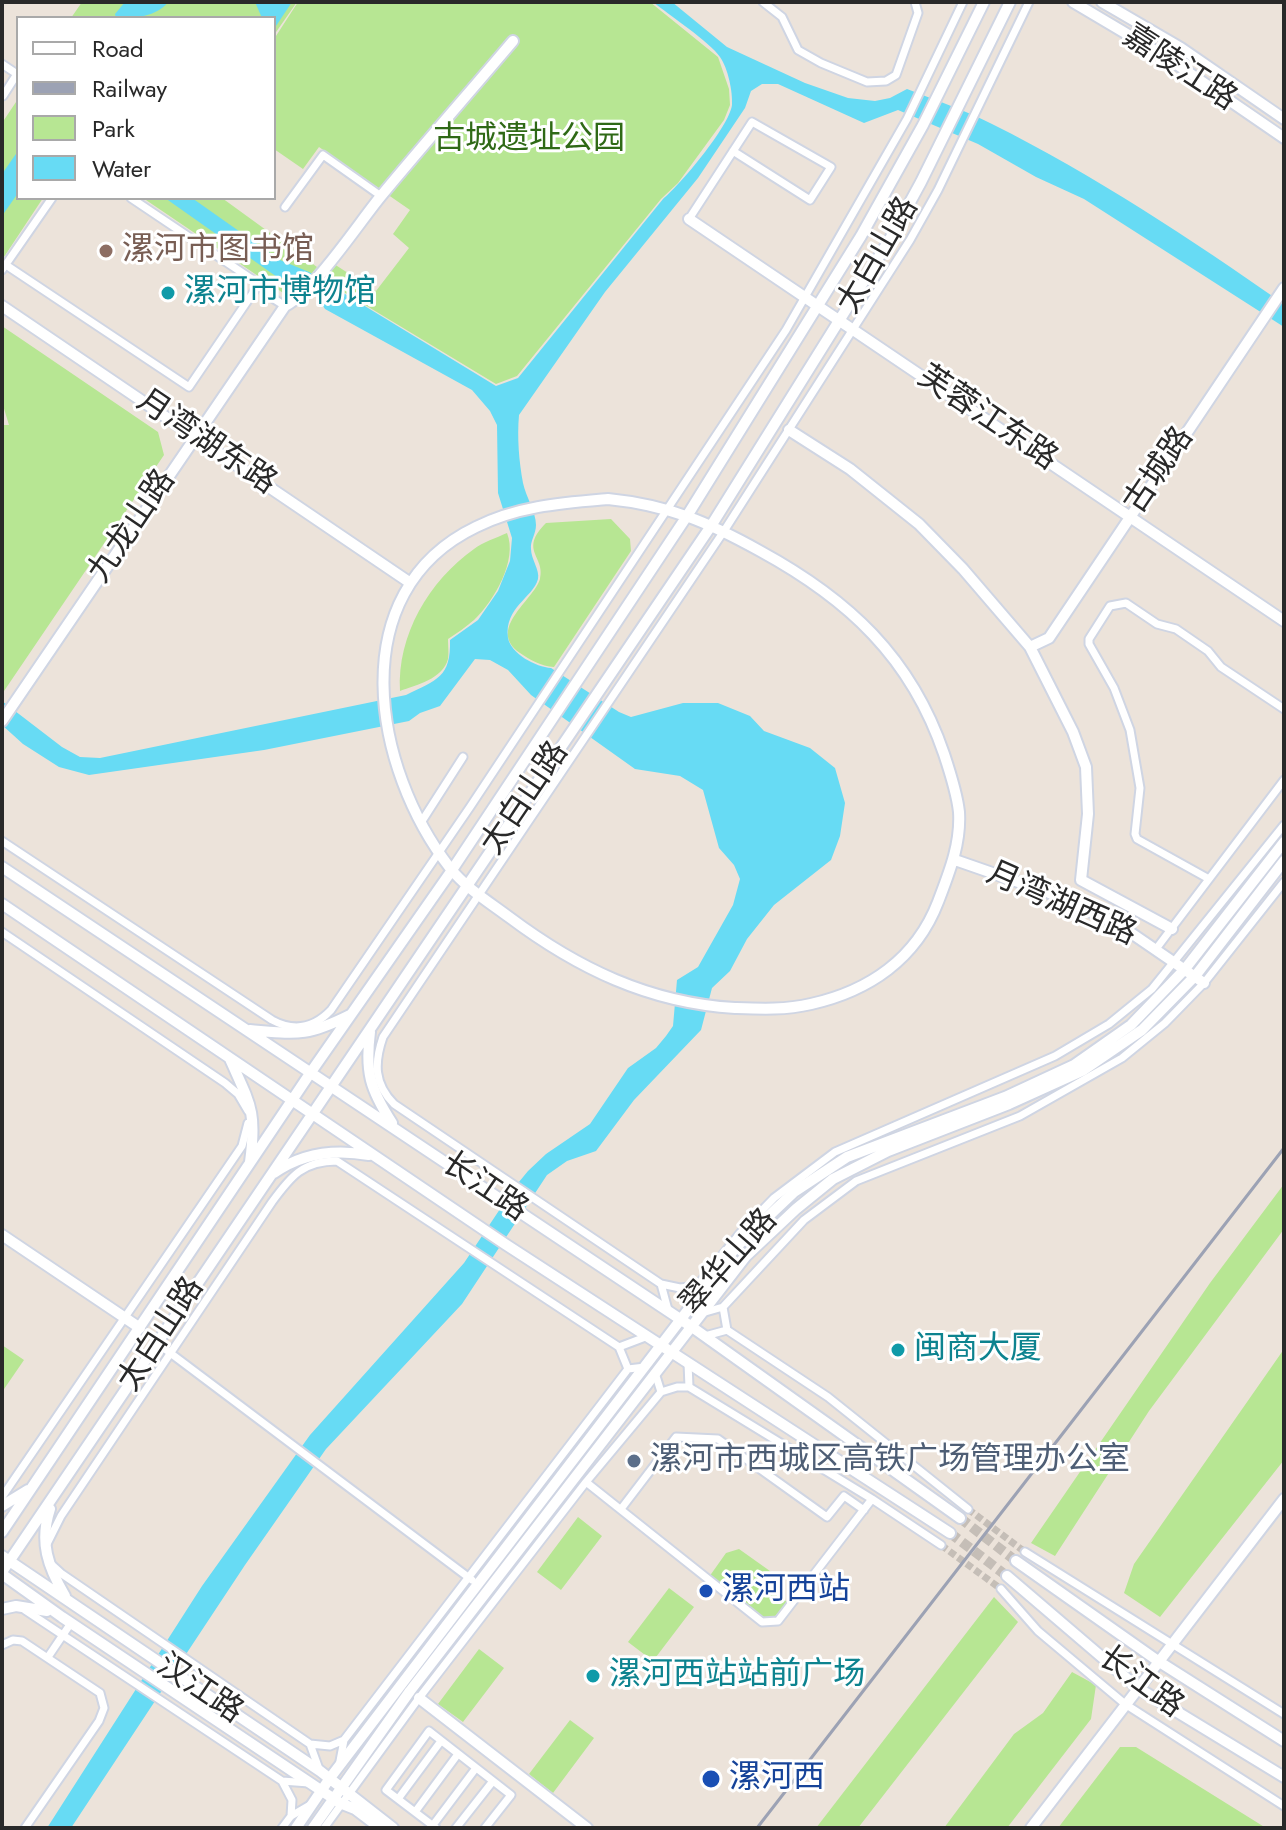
<!DOCTYPE html>
<meta charset="utf-8">
<style>
body{margin:0}
#map{position:relative;width:1286px;height:1830px;overflow:hidden;background:#ece3da;font-family:Jost,sans-serif}
canvas{display:block}
.frame{position:absolute;inset:0;border:4px solid #292929;pointer-events:none}
.legend{position:absolute;left:16px;top:16px;width:260px;height:184px;box-sizing:border-box;background:#fff;border:2px solid #a9a9a9;margin:0;padding:10px 14px;list-style:none;font-size:24px;color:#292929}
.legend li{display:flex;align-items:center;gap:16px;height:40px}
.legend b{width:40px;border:2px solid #a9a9a9}
</style>
<div id="map">
<canvas width="1286" height="1830"></canvas>
<div class="frame"></div>
<ul class="legend">
<li><b style="height:10px;background:#fff"></b>Road</li>
<li><b style="height:10px;background:#9ca2b4"></b>Railway</li>
<li><b style="height:22px;background:#b7e693"></b>Park</li>
<li><b style="height:22px;background:#67dbf4"></b>Water</li>
</ul>
</div>
<script>
const g = document.querySelector('canvas').getContext('2d');
g.lineJoin = 'round';
function fill(path, color) { g.fillStyle = color; g.fill(path, 'evenodd'); }
function stroke(path, color, width, dash) { g.strokeStyle = color; g.lineWidth = width; g.lineCap = dash ? 'butt' : 'round'; g.setLineDash(dash || []); g.stroke(path); }
function label(font, color, halo, rows, align = 'center') {
  g.font = font + ' Jost,"Noto Sans SC",sans-serif'; g.lineWidth = 6; g.setLineDash([]); g.textBaseline = 'middle'; g.strokeStyle = halo; g.fillStyle = color; for (const [text, x, y, turn = 0] of rows) {
    g.save(); g.translate(x, y); g.rotate((+turn || 0) * Math.PI / 180); g.textAlign = isNaN(turn) ? turn : align; if (halo) g.strokeText(text, 0, 0); g.fillText(text, 0, 0); g.restore();
  }
}
const green = new Path2D(`
 M82,2H297L274,35V18H71Z
 M298,2H650L718,57L729,89L730,105L724,120L678,183L661,199L517,376L496,384L322,279L334,264L376,291L409,248L393,234L410,210L319,147L303,169L274,149V39Z
 M18,99V198H43L2,260V123Z
 M143,198H222L317,267L292,299Z
 M2,326L158,432L164,455L2,694V425H9L2,402Z
 M611,519L630,539L631,551L554,667C541,666 530,660 520,653C486,629 534,600 540,579C546,556 518,551 546,523Z
 M507,533C518,560 494,601 474,620C466,627 457,633 448,639C448,645 449,654 448,659C443,679 416,685 400,691C397,635 429,581 474,549C483,542 496,538 507,533Z
 M1284,1184V1229L1149,1411L1055,1556L1031,1543L1210,1283Z
 M2,1345L24,1360L2,1392Z
 M1284,1349V1460L1160,1617L1124,1593L1134,1564Z
 M578,1517L602,1536L561,1590L537,1572Z
 M739,1549L777,1576L769,1589L787,1602L772,1620H765L709,1577L726,1553Z
 M669,1588L694,1607L653,1661L628,1642Z
 M994,1597L1018,1622L858,1828H816Z
 M479,1649L504,1668L463,1722L438,1704Z
 M1072,1672L1096,1685L1091,1719L1007,1828H944L1014,1734L1043,1713Z
 M570,1720L594,1738L553,1793L529,1774Z
 M1120,1747H1136L1266,1828H1058Z`);
const water = new Path2D(`
 M125,2H168C157,17 134,18 116,18L115,14Z
 M255,2H292L274,29V18H262Z
 M653,2H672L727,47L805,83L848,98L875,101L890,98L907,89C935,100 965,110 992,124C1096,176 1189,238 1284,304V327L1084,199L1036,177L978,144L898,110L864,123L778,84H762L751,91L745,108L698,178L605,292L519,415C517,438 519,461 523,483C526,497 536,512 536,525C536,534 530,541 531,549C531,559 540,570 538,579C533,598 504,607 508,638C511,654 536,667 551,668L619,712L631,717L683,703H718L750,716L764,731L810,748L835,768L845,803L840,836L831,860L774,905L747,939L730,971L712,988L701,1030L634,1100L596,1151L567,1161L547,1175L462,1304L326,1449L245,1565L71,1828H47L202,1586L310,1435L464,1263L514,1188L528,1171L546,1154L590,1124L628,1068L656,1048L666,1036L673,1026L677,980L698,967L733,905L740,879L734,865L719,848L703,790L680,776L635,769L531,695L508,670L490,660L475,659L440,706L420,713L409,721L264,750L89,775L59,767L23,744L2,725V701L62,747L80,757L100,758L406,695C437,680 451,677 450,640L478,620L498,591L510,561L512,538L498,493L497,425L490,411L472,390L325,309L313,291L301,282L277,277L165,198H192L280,260L309,272L496,386L518,378L663,199C680,185 729,127 732,105C733,92 728,68 720,57C710,42 669,15 653,2Z
 M18,151V193L2,216V174Z`);
const streetTunnel = new Path2D(`
 M968,1509L1025,1552
 M941,1545L1001,1589`);
const secondaryTunnel = new Path2D(`
 M960,1518L1016,1561
 M950,1533L1007,1576`);
const street = new Path2D(`
 M763,2L782,17L798,50L821,63L867,82L886,81L896,75L918,13L915,2
 M2,64L17,74L3,96
 M131,198L259,284L271,297L285,306
 M285,207L323,155L381,196
 M689,219L752,122L831,167L810,200L733,151
 M6,265L189,387L259,284
 M2,270L52,198
 M422,821L463,757
 M2,841L272,1020C294,1032 314,1028 331,1010L470,807L786,330L907,119L963,2
 M1209,879L1137,839L1135,834L1140,788L1130,730L1114,688L1089,644V639L1110,606L1126,603L1157,624L1176,629L1208,651L1221,667L1284,709
 M2,932L225,1083L238,1094L248,1111
 M1156,949L1284,780
 M661,1284L680,1288L697,1286
 M694,1301L697,1286L742,1231L774,1198L835,1152L1055,1056L1109,1024L1152,989L1284,825
 M723,1307L727,1330
 M668,1310L661,1284L394,1104C374,1084 374,1063 383,1037L724,531L910,240L938,190L1029,2
 M702,1313L723,1307L804,1220L856,1181L1020,1116L1122,1058L1165,1023L1204,983L1284,882
 M705,1336L727,1330L828,1397L968,1509
 M157,1343L472,1580
 M619,1347L628,1369
 M688,1363L689,1387L872,1499L941,1545
 M661,1392L677,1387H689
 M586,1482L762,1622L778,1621L872,1499
 M2,1497L242,1146L248,1123
 M621,1509L676,1437L718,1439L827,1517L844,1496L864,1510
 M47,1544L61,1516L272,1202C291,1176 303,1161 337,1161L619,1347L648,1336
 M1025,1552L1284,1714
 M50,1563L62,1574L310,1744L319,1769
 M1001,1589L1038,1631L1125,1704L1284,1806
 M25,1610L282,1781L309,1783
 M2,1645L13,1640L22,1641L100,1693L104,1708L99,1721L25,1828
 M48,1657L71,1623
 M310,1744L330,1746L344,1740
 M340,1761L344,1740L628,1369L645,1367
 M282,1781L292,1800L291,1816
 M398,1799L441,1741
 M415,1812L458,1754
 M433,1825L476,1768
 M282,1828L291,1816L310,1805
 M324,1828L419,1698L586,1482L661,1392L656,1376
 M436,1828L386,1790L429,1731L511,1795L485,1828
 M456,1828L493,1781`);
const secondary = new Path2D(`
 M1073,2L1169,59L1284,138
 M1102,2L1181,48L1284,119
 M689,219L1284,621
 M2,306L409,582
 M789,430L850,469L919,524L963,569L1030,647L1073,732L1086,767L1088,814L1081,880L1172,929
 M608,499C668,505 708,522 760,551C848,599 911,657 944,754C950,772 957,793 959,812C961,844 949,873 938,902C916,959 869,991 811,1004C785,1010 762,1009 735,1008C649,1003 577,968 509,917C489,902 466,888 450,868C373,769 341,592 476,527C518,506 562,503 608,499Z
 M1030,647L1049,638L1284,288
 M2,721L285,306C315,290 358,224 381,196C424,144 469,93 513,41
 M955,860L1047,892L1118,924L1204,983
 M2,867L692,1327L960,1518
 M2,904L505,1244L950,1533
 M250,1030C297,1034 306,1037 350,1015
 M370,1032C365,1072 370,1089 392,1123
 M230,1059C250,1104 257,1111 250,1162
 M274,1173C302,1153 335,1149 369,1155
 M2,1235L140,1328
 M2,1506L28,1490
 M50,1509C39,1542 48,1567 65,1596
 M2,1532L311,1072L452,870L687,516L861,236L923,125L984,2
 M2,1556L320,1771L393,1828
 M1016,1561L1158,1661L1284,1741
 M2,1572L711,526L890,239L921,182L1010,2
 M2,1574L62,1617L340,1803L355,1809L380,1828
 M1007,1576L1138,1688L1284,1777
 M2,1609L16,1606L47,1611
 M419,1698L587,1828
 M296,1828L330,1778L465,1601L737,1246L794,1192L847,1157L1005,1097L1074,1065L1131,1025L1185,969L1284,842
 M313,1828L410,1691L746,1256L796,1209L833,1179L888,1151L1009,1104L1082,1071L1142,1030L1196,975L1284,861
 M1031,1828L1284,1499`);
const rail = new Path2D(`
 M757,1828L1284,1148`);
const markers = [
 [106,251,8,"#8d6e63"],
 [168,293,8,"#0f9aa8"],
 [898,1350,8,"#0f9aa8"],
 [634,1461,8,"#5c6f8a"],
 [706,1591,8,"#1a4fb4"],
 [593,1676,8,"#0f9aa8"],
 [711,1779,10,"#1a4fb4"]
];
const streetNames = [
 ["嘉陵江路",1179,69,33],
 ["太白山路",879,256,-60],
 ["芙蓉江东路",987,419,34],
 ["月湾湖东路",206,443,34],
 ["古城路",1160,471,-56],
 ["九龙山路",133,527,-56],
 ["太白山路",526,799,-56],
 ["月湾湖西路",1061,905,24],
 ["长江路",484,1188,34],
 ["翠华山路",730,1263,-49],
 ["太白山路",162,1335,-57],
 ["长江路",1140,1683,36],
 ["汉江路",199,1690,34]
];
const parkNames = [
 ["古城遗址公园",529,140]
];
const educationNames = [
 ["漯河市图书馆",122,251]
];
const cultureNames = [
 ["漯河市博物馆",184,293],
 ["闽商大厦",914,1350],
 ["漯河西站站前广场",609,1676]
];
const serviceNames = [
 ["漯河市西城区高铁广场管理办公室",650,1461]
];
const transitNames = [
 ["漯河西站",722,1591],
 ["漯河西",729,1779]
];
fill(green, '#b7e693');
fill(water, '#67dbf4');
stroke(streetTunnel, '#c5beb7', 7, [7, 3.5]);
stroke(secondaryTunnel, '#c5beb7', 10, [10, 5]);
stroke(street, '#cfd5e3', 11);
stroke(secondary, '#cfd5e3', 14);
stroke(street, '#fff', 7);
stroke(secondary, '#fff', 10);
stroke(rail, '#9ca2b4', 3);
for (const [x, y, r, color] of markers) { const dot = new Path2D(); dot.arc(x, y, r, 0, 2 * Math.PI); g.fillStyle = color; g.fill(dot); stroke(dot, '#fff', 3); }
label('32px', '#292929', '#fff', streetNames);
label('32px', '#2f6916', '#fff', parkNames);
label('32px', '#785e54', '#fff', educationNames, 'left');
label('32px', '#0d838f', '#fff', cultureNames, 'left');
label('32px', '#4e5e75', '#fff', serviceNames, 'left');
label('32px', '#164399', '#fff', transitNames, 'left');
</script>
